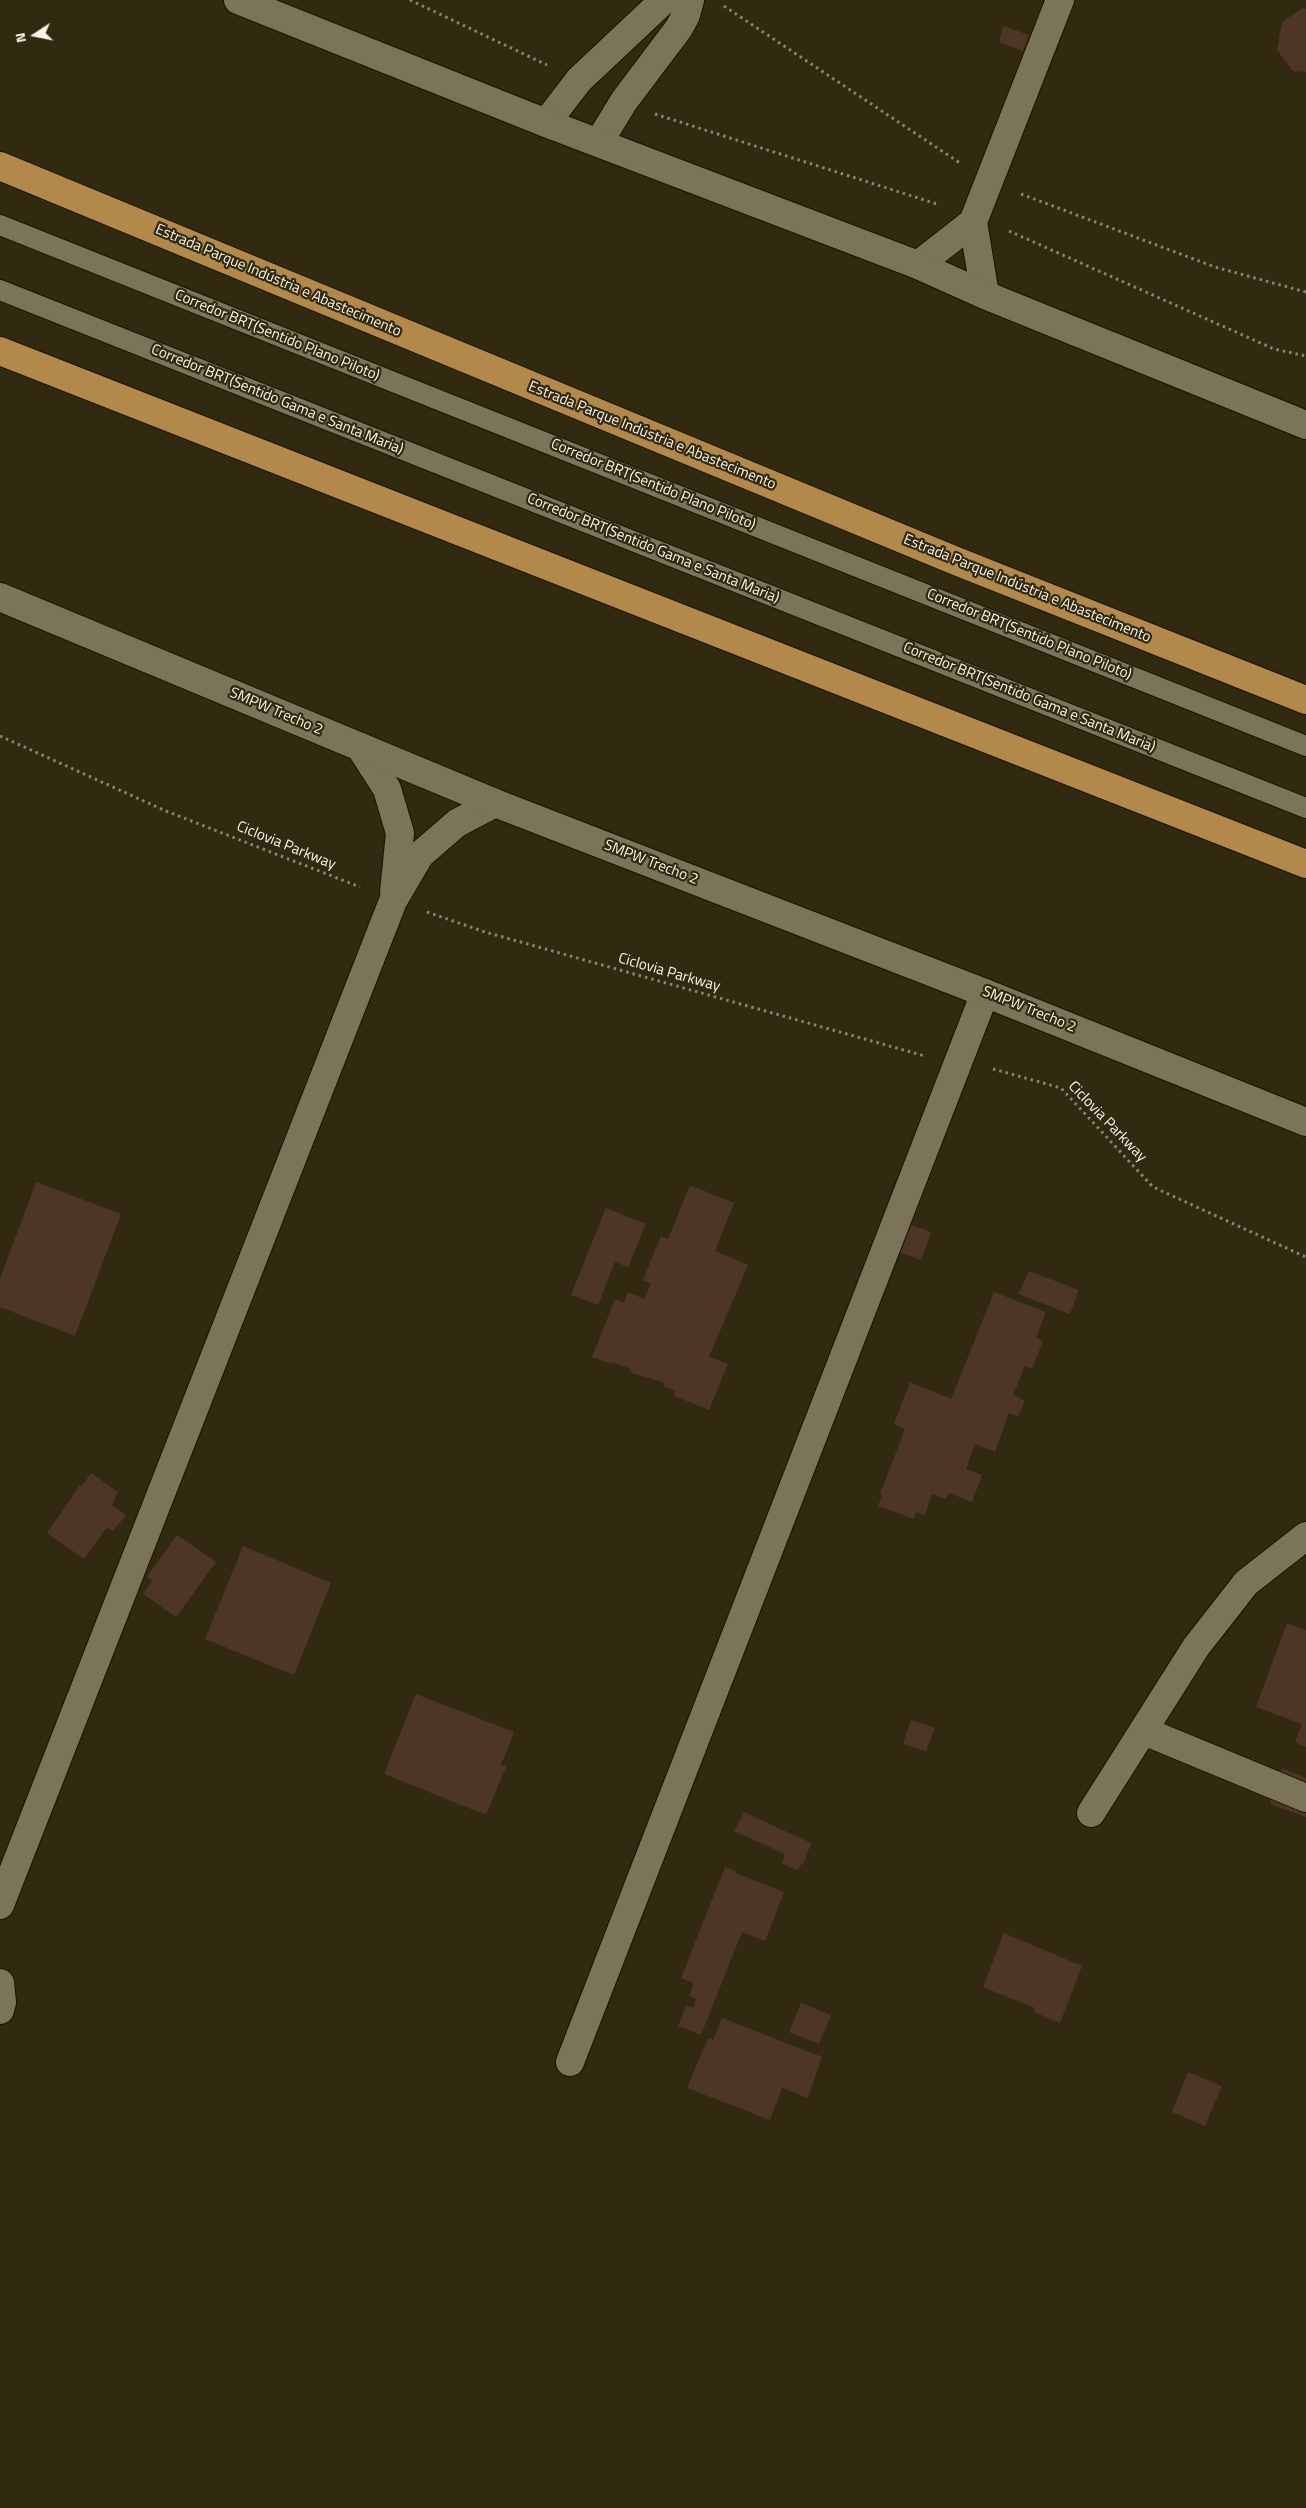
<!DOCTYPE html>
<meta charset="utf-8">
<style>
body{margin:0}
#map{position:relative;width:1306px;height:2508px;overflow:hidden;background:#312a11;font-family:"Titillium Web",sans-serif}
canvas{display:block}
.north{position:absolute;left:10px;top:10px;width:50px;height:50px;-webkit-text-stroke:4px #312a11;paint-order:stroke;rotate:259deg;font-size:14px;font-weight:700;line-height:20px;text-align:center;color:#f9f5e6}
.north::after{content:'';display:block;margin:auto;width:18px;height:22px;background:#f9f5e6;clip-path:polygon(50% 0,100% 100%,50% 72%,0 100%)}
</style>
<div id="map">
<canvas width="1306" height="2508"></canvas>
<div class="north">N</div>
</div>
<script>
const g = document.querySelector('canvas').getContext('2d');
g.lineJoin = 'round';
function fill(path, color) { g.fillStyle = color; g.fill(path, 'evenodd'); }
function stroke(path, color, width, dash) { g.strokeStyle = color; g.lineWidth = width; g.lineCap = dash ? 'butt' : 'round'; g.setLineDash(dash || []); g.stroke(path); }
function label(font, color, halo, rows, align = 'center') {
  g.font = font + ' "Titillium Web",sans-serif'; g.lineWidth = 4.5; g.setLineDash([]); g.textBaseline = 'middle'; g.strokeStyle = halo; g.fillStyle = color; for (const [text, x, y, turn = 0] of rows) {
    g.save(); g.translate(x, y); g.rotate((+turn || 0) * Math.PI / 180); g.textAlign = isNaN(turn) ? turn : align; if (halo) g.strokeText(text, 0, 0); g.fillText(text, 0, 0); g.restore();
  }
}
const building = new Path2D(`
 M1303,8L1306,9V72L1293,71L1277,50L1282,22Z
 M1003,26L1029,35L1023,51L999,42Z
 M36,1182L121,1214L75,1336L0,1307V1279Z
 M690,1185L734,1203L715,1251L748,1265L709,1357L728,1364L709,1410L674,1396L675,1391L663,1386L665,1383L629,1372L631,1369L612,1362L611,1364L592,1357L615,1299L624,1303L628,1292L644,1299L651,1284L643,1280L661,1236L668,1239Z
 M606,1208L646,1224L628,1267L615,1262L598,1305L571,1295Z
 M898,1220L931,1232L921,1260L888,1248Z
 M1029,1271L1079,1290L1070,1314L1018,1294Z
 M994,1292L1046,1312L1036,1338L1043,1341L1032,1369L1025,1366L1013,1395L1025,1401L1018,1416L1009,1413L995,1452L975,1444L966,1469L982,1475L972,1502L949,1493L946,1499L932,1494L925,1515L916,1512L914,1519L878,1506L882,1495L880,1494L905,1429L894,1424L910,1382L951,1399Z
 M91,1473L118,1492L112,1505L126,1515L113,1531L107,1527L84,1559L47,1533L80,1485L82,1486Z
 M177,1535L216,1562L176,1617L143,1594L152,1581L147,1577Z
 M243,1546L331,1583L294,1675L205,1639Z
 M1287,1623L1306,1630V1747L1295,1742L1302,1724L1256,1707Z
 M416,1694L514,1732L501,1765L506,1767L486,1815L384,1774Z
 M911,1720L935,1728L926,1751L903,1744Z
 M1282,1768L1306,1778V1817L1270,1804Z
 M744,1812L811,1843L803,1865L801,1864L798,1871L782,1863L785,1854L734,1831Z
 M725,1867L736,1871L735,1873L784,1892L765,1941L742,1932L701,2035L678,2026L686,2006L693,2008L696,1999L689,1996L694,1983L681,1978Z
 M1004,1933L1082,1966L1060,2023L1034,2012L1035,2008L983,1987Z
 M801,2003L831,2015L819,2044L789,2032Z
 M722,2018L822,2057L808,2098L782,2088L770,2120L687,2088L708,2038L713,2040Z
 M1188,2072L1222,2086L1205,2126L1172,2112Z`);
const path = new Path2D(`
 M410,0L547,65
 M724,6L960,163
 M655,114L940,205
 M1021,194L1215,267L1306,292
 M1009,231L1274,349L1306,356
 M0,736L166,811L360,887
 M427,912L485,932L925,1056
 M993,1069L1061,1088L1153,1187L1306,1257`);
const service = new Path2D(`
 M0,225L1306,746
 M0,290L1306,808`);
const minor = new Path2D(`
 M546,123L579,80L664,0
 M599,142L624,101L679,28L686,15L690,0
 M918,265L973,222
 M985,295L973,222L1060,0
 M360,747L387,789L400,833L394,892
 M1144,1731L1306,1798
 M1091,1813L1196,1647L1246,1583L1306,1536
 M0,1905L393,901L420,855L457,823L495,803
 M0,1983L2,2002L0,2010
 M570,2062L985,993`);
const tertiary = new Path2D(`
 M238,0L546,123L918,265L985,295L1306,425
 M0,597L495,803L985,993L1306,1122`);
const trunk = new Path2D(`
 M0,166L956,561L1306,700
 M0,351L1306,864`);
const streetNames = [
 ["Estrada Parque Indústria e Abastecimento",278,281,23],
 ["Corredor BRT(Sentido Plano Piloto)",277,336,22],
 ["Corredor BRT(Sentido Gama e Santa Maria)",277,400,22],
 ["Estrada Parque Indústria e Abastecimento",652,436,22],
 ["Corredor BRT(Sentido Plano Piloto)",653,485,22],
 ["Corredor BRT(Sentido Gama e Santa Maria)",653,549,22],
 ["Estrada Parque Indústria e Abastecimento",1027,589,22],
 ["Corredor BRT(Sentido Plano Piloto)",1029,635,22],
 ["Corredor BRT(Sentido Gama e Santa Maria)",1029,698,22],
 ["SMPW Trecho 2",276,712,23],
 ["Ciclovia Parkway",286,846,22],
 ["SMPW Trecho 2",651,863,21],
 ["Ciclovia Parkway",669,973,16],
 ["SMPW Trecho 2",1029,1010,22],
 ["Ciclovia Parkway",1107,1122,46]
];
fill(building, '#4d3626');
stroke(service, '#191300', 22);
stroke(minor, '#191300', 30);
stroke(tertiary, '#191300', 30);
stroke(trunk, '#191300', 30);
stroke(path, '#8a8570', 3, [2.5, 4]);
stroke(service, '#7b7458', 20);
stroke(minor, '#7b7458', 28);
stroke(tertiary, '#7b7458', 28);
stroke(trunk, '#b2894b', 28);
label('15px', '#f9f5e6', '#312a11', streetNames);
</script>
